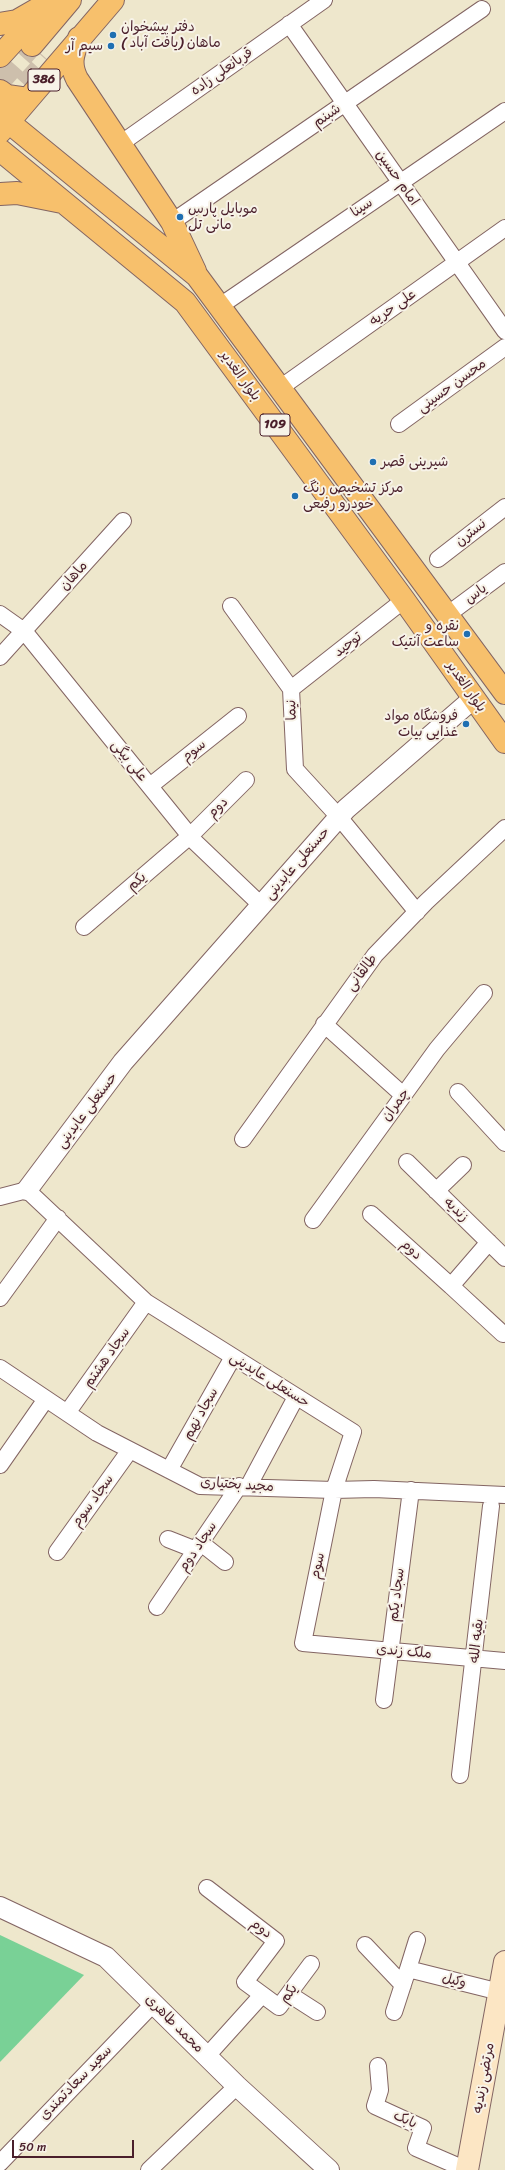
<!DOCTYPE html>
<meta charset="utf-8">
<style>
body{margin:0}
#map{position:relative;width:505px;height:2170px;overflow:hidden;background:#eee7cc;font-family:Sriracha,sans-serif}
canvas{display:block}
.scale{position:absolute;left:12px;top:2140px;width:122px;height:18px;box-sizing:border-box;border:2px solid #4a1f2b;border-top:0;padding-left:5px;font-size:12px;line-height:14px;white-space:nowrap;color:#4a1f2b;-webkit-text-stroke:3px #f7f3e8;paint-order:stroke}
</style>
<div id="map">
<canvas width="505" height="2170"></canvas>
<div class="scale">50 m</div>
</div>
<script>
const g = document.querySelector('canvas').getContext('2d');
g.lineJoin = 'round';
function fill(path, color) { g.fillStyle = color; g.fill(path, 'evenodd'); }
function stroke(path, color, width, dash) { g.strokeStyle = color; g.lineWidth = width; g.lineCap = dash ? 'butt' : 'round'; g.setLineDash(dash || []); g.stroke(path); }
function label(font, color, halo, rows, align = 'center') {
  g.font = font + ' Sriracha,"Playpen Sans Arabic",sans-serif'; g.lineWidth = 4; g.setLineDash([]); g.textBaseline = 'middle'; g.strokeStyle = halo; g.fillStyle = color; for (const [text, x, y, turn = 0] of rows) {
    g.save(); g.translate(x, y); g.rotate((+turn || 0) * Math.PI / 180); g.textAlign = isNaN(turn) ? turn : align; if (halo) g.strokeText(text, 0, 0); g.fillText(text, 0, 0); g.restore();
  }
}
const green = new Path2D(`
 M0,1935L84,1975L0,2062Z`);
const primaryTunnel = new Path2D(`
 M0,81L32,45
 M3,110L48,60`);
const minor = new Path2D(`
 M289,24L505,331
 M120,144L324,0
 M172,222L482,9
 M220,306L505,111
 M280,388L505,228
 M399,424L505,347
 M438,559L505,507
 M231,606L291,689L295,769L339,817L417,912
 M0,614L24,631L194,841L261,905
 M447,615L505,572
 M0,657L123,521
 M291,689L404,600
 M150,786L238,716
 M84,927L190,836L246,780
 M324,1024L403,1095
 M458,1092L505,1143
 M243,1139L375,955L426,902L505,828
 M407,1162L505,1258
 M436,1191L463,1165
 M0,1197L27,1190L146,1302L353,1432L334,1490L303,1643L505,1661
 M371,1214L451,1286L489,1242
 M313,1220L437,1049L484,993
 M451,1286L503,1334
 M0,1298L58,1218
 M0,1368L97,1433L200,1486L334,1490L374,1489L505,1495
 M67,1413L146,1302
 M0,1465L46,1399
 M169,1470L233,1357
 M248,1487L296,1397
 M168,1539L196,1550
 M201,1543L225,1562
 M57,1552L130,1450
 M157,1607L239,1486
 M384,1700L411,1490
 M460,1775L491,1506
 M207,1888L276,1941L245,1982L279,2007L311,1964
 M365,1945L403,1985
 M408,1969L417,1940
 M289,1994L317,2012
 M394,2012L408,1969L500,1992
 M207,2056L262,1995
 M378,2066L380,2090L375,2106L423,2128L416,2148L467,2170
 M0,2163L153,2004
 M149,2170L237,2086`);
const tertiary = new Path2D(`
 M27,1190L123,1062L346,809L474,698
 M0,1907L106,1957L237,2086L329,2170`);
const secondary = new Path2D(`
 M467,2170L505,1962`);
const primary = new Path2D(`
 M0,24L17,21L36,10
 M79,38C73,54 69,63 77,79L172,222L195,271
 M32,45L70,0
 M0,56L51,0
 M0,91L7,96L28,99
 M0,115L197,276L505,693
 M0,132L113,0
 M0,150L185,302L404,600L505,742
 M0,194L17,193L62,202`);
const markers = [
 [113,35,4,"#1f6fb2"],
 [111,46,4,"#1f6fb2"],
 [180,217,4,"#1f6fb2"],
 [373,462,4,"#1f6fb2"],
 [295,496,4,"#1f6fb2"],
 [467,634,4,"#1f6fb2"],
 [466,724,4,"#1f6fb2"]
];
const shields = [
 [44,80,32],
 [275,425,30]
];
const shieldNames = [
 ["386",44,80],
 ["109",275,425]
];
const poiNames = [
 ["دفتر پیشخوان",121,27],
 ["ماهان (یافت آباد )",121,43],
 ["سیم آر",103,46,"right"],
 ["موبایل پارس",188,209],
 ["مانی تل",188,225],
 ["شیرینی قصر",381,462],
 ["مرکز تشخیص رنگ",303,488],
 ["خودرو رفیعی",303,504],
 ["نقره و",459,626,"right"],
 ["ساعت آنتیک",459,642,"right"],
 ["فروشگاه مواد",458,716,"right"],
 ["غذایی بیات",458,732,"right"]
];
const streetNames = [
 ["قربانعلی زاده",222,72,-35],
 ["شبنم",327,116,-35],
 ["امام حسین",397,178,55],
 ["سینا",362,208,-34],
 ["علی حریه",393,308,-35],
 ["بلوار الغدیر",240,376,54],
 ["محسن حسینی",452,386,-36],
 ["نسترن",471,533,-38],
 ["ماهان",74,576,-48],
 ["یاس",476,594,-37],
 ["توحید",348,645,-38],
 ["بلوار الغدیر",466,687,55],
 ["نیما",292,710,-93],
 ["سوم",194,751,-38],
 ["علی بیگی",129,761,51],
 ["دوم",218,808,-45],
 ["حسنعلی عابدینی",297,864,-49],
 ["یکم",137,882,-41],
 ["طالقانی",362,973,-53],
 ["چمران",396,1105,-53],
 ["حسنعلی عابدینی",87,1111,-53],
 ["زندیه",456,1210,44],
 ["دوم",411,1250,42],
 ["سجاد هشتم",107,1358,-55],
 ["حسنعلی عابدینی",269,1380,32],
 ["سجاد نهم",201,1414,-61],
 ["مجید بختیاری",237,1485,4],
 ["سجاد سوم",93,1501,-54],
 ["سجاد دوم",198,1547,-56],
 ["سوم",318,1566,-78],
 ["سجاد یکم",397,1595,-83],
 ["بقیه الله",477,1641,-84],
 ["ملک زندی",404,1652,5],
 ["دوم",261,1929,37],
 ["وکیل",454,1981,14],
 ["یکم",289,1994,-52],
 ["محمد طاهری",174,2024,45],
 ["مرتضی زندیه",484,2078,-80],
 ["سعید سعادتمندی",76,2083,-46],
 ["بابک",405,2120,24]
];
fill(green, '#79d196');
stroke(primaryTunnel, '#cdbfac', 22, [22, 11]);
stroke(minor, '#836563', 18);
stroke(tertiary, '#836563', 22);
stroke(secondary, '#836563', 24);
stroke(primary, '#836563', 24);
stroke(minor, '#fff', 16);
stroke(tertiary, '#fff', 20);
stroke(secondary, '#fce6c4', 22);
stroke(primary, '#f7c06c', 22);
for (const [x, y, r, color] of markers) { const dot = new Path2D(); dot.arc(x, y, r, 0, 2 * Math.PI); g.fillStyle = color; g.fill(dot); stroke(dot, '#f7f3e8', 1.5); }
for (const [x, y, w] of shields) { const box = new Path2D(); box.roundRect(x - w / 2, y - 11, w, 22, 3); g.fillStyle = '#f7f3e8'; g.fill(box); stroke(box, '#4a1f2b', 1); }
label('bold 13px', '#4a1f2b', null, shieldNames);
label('14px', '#4a1f2b', '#f7f3e8', poiNames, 'left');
label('14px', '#4a1f2b', '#f7f3e8', streetNames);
</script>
